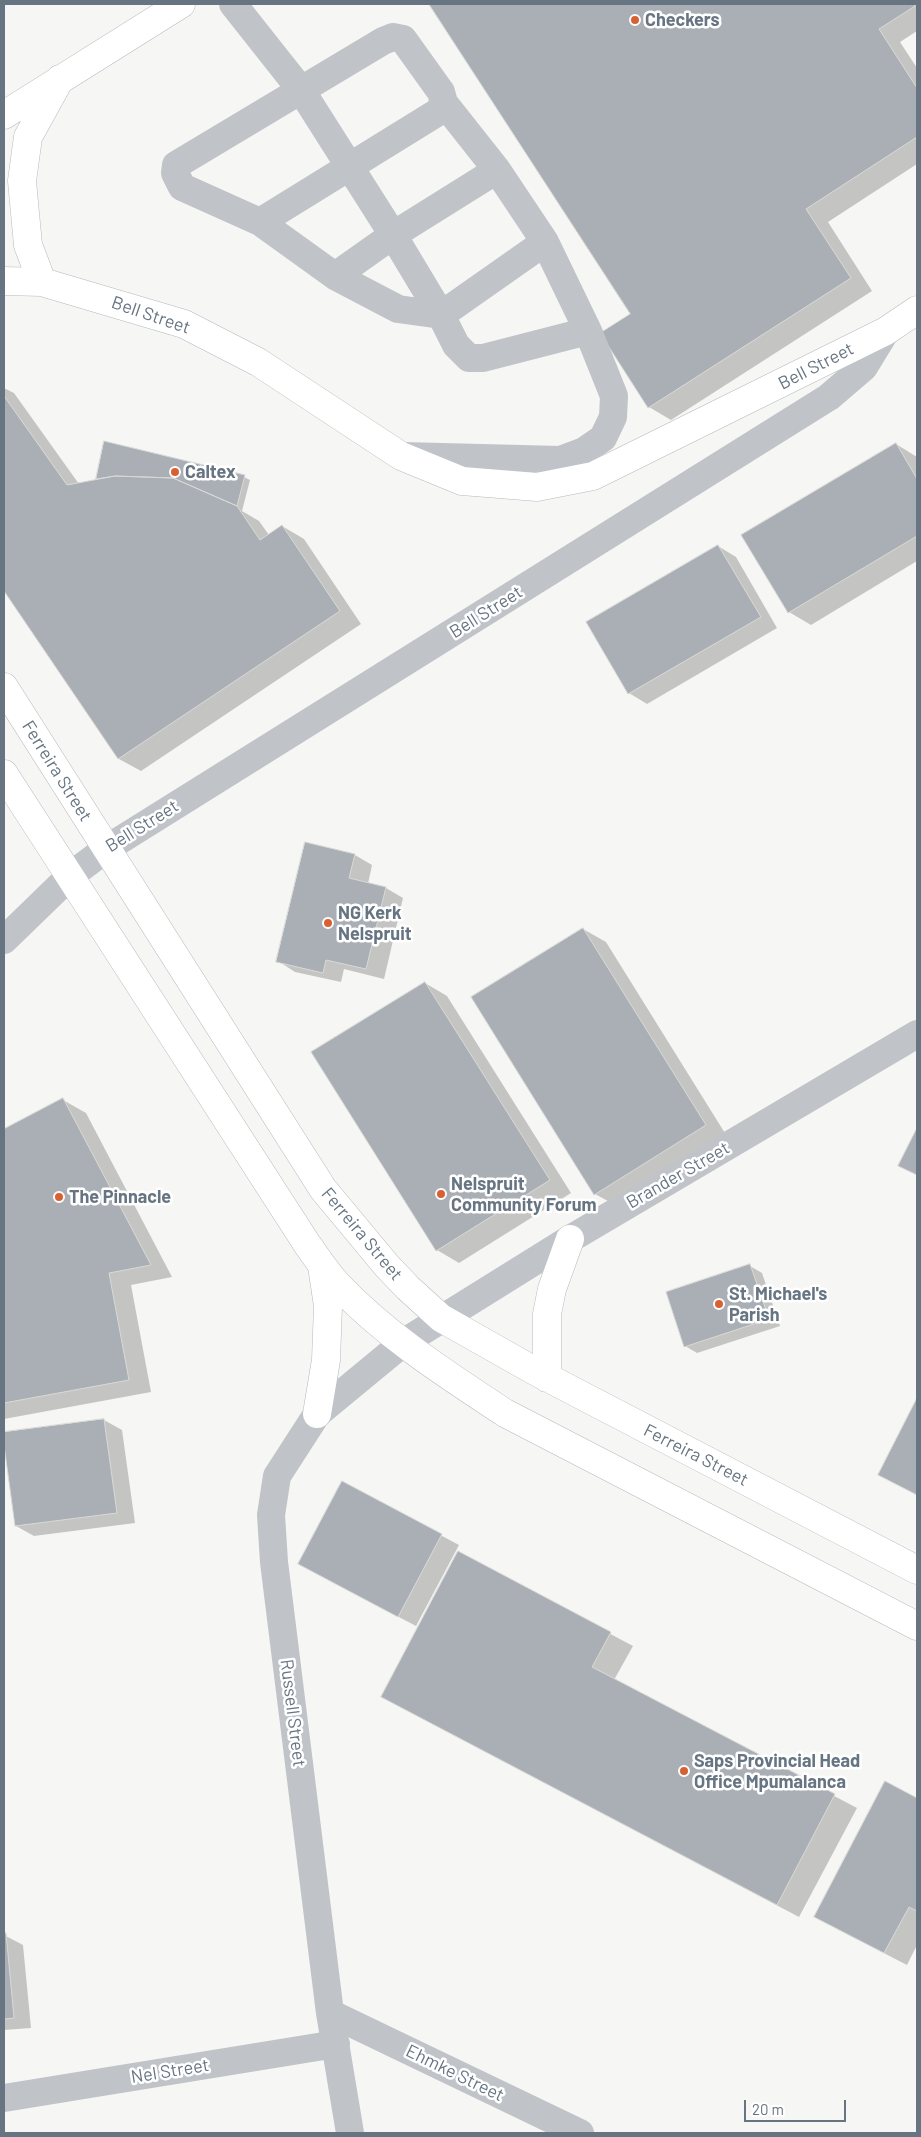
<!DOCTYPE html>
<style>
body{margin:0}
#map{position:relative;width:921px;height:2137px;overflow:hidden;background:#f6f7f4;font-family:Barlow,sans-serif}
canvas{display:block}
.frame{position:absolute;inset:0;border:5px solid #677583;pointer-events:none}
.scale{position:absolute;left:744px;top:2100px;width:102px;height:22px;box-sizing:border-box;border:2px solid #677583;border-top:0;padding-left:6px;font-size:15px;line-height:18px;white-space:nowrap;color:#677583;-webkit-text-stroke:4px #fff;paint-order:stroke}
</style>
<div id="map">
<canvas width="921" height="2137"></canvas>
<div class="frame"></div>
<div class="scale">20 m</div>
</div>
<script>
const g = document.querySelector('canvas').getContext('2d');
g.lineJoin = 'round';
function fill(path, color) { g.fillStyle = color; g.fill(path, 'evenodd'); }
function stroke(path, color, width, dash) { g.strokeStyle = color; g.lineWidth = width; g.lineCap = dash ? 'butt' : 'round'; g.setLineDash(dash || []); g.stroke(path); }
function label(font, color, halo, rows, align = 'center') {
  g.font = font + ' Barlow,sans-serif'; g.lineWidth = 5; g.setLineDash([]); g.textBaseline = 'middle'; g.strokeStyle = halo; g.fillStyle = color; for (const [text, x, y, turn = 0] of rows) {
    g.save(); g.translate(x, y); g.rotate((+turn || 0) * Math.PI / 180); g.textAlign = isNaN(turn) ? turn : align; if (halo) g.strokeText(text, 0, 0); g.fillText(text, 0, 0); g.restore();
  }
}
const shadow = new Path2D(`
 M430,4H917V31L900,42L917,68V164L828,222L872,291L671,420L649,407L632,314Z
 M4,388L14,393L79,484L99,480L97,478L105,442L244,477L250,480L242,511L259,521L269,535L282,526L304,539L361,624L141,771L119,759L4,589Z
 M896,444L917,457V561L811,625L789,612Z
 M718,546L736,557L777,628L647,704L629,693L587,622Z
 M306,843L355,855L372,865L368,884L386,888L403,898L384,979L344,969L341,982L295,972L278,961Z
 M583,929L606,942L728,1138L617,1206L595,1194Z
 M425,983L447,996L571,1193L459,1263L437,1250Z
 M63,1100L86,1113L172,1277L131,1285L151,1392L4,1419V1130Z
 M750,1266L762,1273L780,1326L697,1353L685,1346Z
 M917,1401V1495L880,1475Z
 M104,1420L122,1430L135,1523L34,1536L16,1526L4,1433Z
 M343,1483L459,1545L416,1626L317,1574Z
 M458,1553L633,1646L614,1680L857,1808L799,1917L404,1709Z
 M885,1783L917,1799V1945L907,1965L837,1929Z
 M4,1935L23,1945L31,2028L4,2030Z`);
const building = new Path2D(`
 M429,4H914L915,6L879,29L917,88V137L806,209L851,278L648,408L600,333L630,314Z
 M4,396L67,485L115,476L173,478L237,506L260,540L282,525L340,611L118,759L4,591Z
 M104,441L245,475L237,506L173,478L115,476L96,479Z
 M896,443L917,479V536L788,613L741,535Z
 M718,545L761,617L628,694L586,622Z
 M305,842L355,854L349,878L386,887L366,969L326,960L323,973L276,962Z
 M583,928L706,1125L594,1195L471,997Z
 M425,982L550,1180L436,1251L311,1052Z
 M63,1098L151,1265L109,1273L129,1380L4,1403V1129Z
 M917,1128V1175L898,1166Z
 M750,1264L769,1319L684,1347L666,1292Z
 M917,1398V1495L878,1475Z
 M104,1419L117,1513L15,1526L4,1445V1432Z
 M342,1481L442,1534L398,1617L298,1564Z
 M458,1551L611,1632L592,1667L835,1794L777,1905L381,1697Z
 M885,1781L917,1798V1911L909,1907L884,1953L814,1917Z
 M6,1933L14,2018L4,2019V1934Z`);
const minor = new Path2D(`
 M233,4L301,90L393,235L441,315L456,345L469,358H483L588,331
 M444,103L497,170
 M260,222L438,112L444,103L441,92L403,39L393,37L383,41L176,165L175,173L182,187L260,222L335,276L398,309L441,315L545,242
 M335,276L393,235L497,170L545,242L588,331L614,396L613,417L603,438L584,451L560,460L402,456
 M4,940L70,876L106,849L829,397L864,367L886,331
 M330,2013L580,2133
 M4,2098L336,2044
 M350,2133L330,2013L274,1562L271,1515L277,1476L317,1414L403,1343L570,1239L917,1034`);
const major = new Path2D(`
 M4,115L181,4
 M4,281L42,282L184,324L258,362L401,456L462,481L537,487L593,476L886,331L917,310
 M42,282L28,245L22,181L28,137L60,79
 M4,687L323,1189L387,1266L408,1288L441,1318L533,1370L917,1570
 M4,774L307,1244C317,1258 326,1272 337,1284C386,1336 446,1374 505,1413L917,1626
 M547,1378V1314L552,1289L570,1239
 M317,1414L326,1360L328,1306L322,1266`);
const markers = [
 [635,20,5,"#d86133"],
 [175,472,5,"#d86133"],
 [328,923,5,"#d86133"],
 [441,1194,5,"#d86133"],
 [59,1197,5,"#d86133"],
 [719,1304,5,"#d86133"],
 [684,1771,5,"#d86133"]
];
const poiNames = [
 ["Checkers",645,20],
 ["Caltex",185,472],
 ["NG Kerk",338,913],
 ["Nelspruit",338,934],
 ["Nelspruit",451,1184],
 ["Community Forum",451,1205],
 ["The Pinnacle",69,1197],
 ["St. Michael's",729,1294],
 ["Parish",729,1315],
 ["Saps Provincial Head",694,1761],
 ["Office Mpumalanca",694,1782]
];
const streetNames = [
 ["Bell Street",151,315,19],
 ["Bell Street",816,366,-27],
 ["Bell Street",486,612,-32],
 ["Ferreira Street",57,771,58],
 ["Bell Street",142,826,-32],
 ["Brander Street",678,1175,-30],
 ["Ferreira Street",362,1234,50],
 ["Ferreira Street",696,1455,27],
 ["Russell Street",293,1713,83],
 ["Nel Street",170,2071,-9],
 ["Ehmke Street",455,2073,26]
];
fill(shadow, '#0003');
fill(building, '#a9afb5');
stroke(building, '#d8d8d6', 1);
stroke(major, '#b5b9bd', 29);
stroke(minor, '#c0c3c7', 28);
stroke(major, '#fff', 28);
for (const [x, y, r, color] of markers) { const dot = new Path2D(); dot.arc(x, y, r, 0, 2 * Math.PI); g.fillStyle = color; g.fill(dot); stroke(dot, '#fff', 2); }
label('bold 18px', '#677583', '#fff', poiNames, 'left');
label('18px', '#677583', '#fff', streetNames);
</script>
